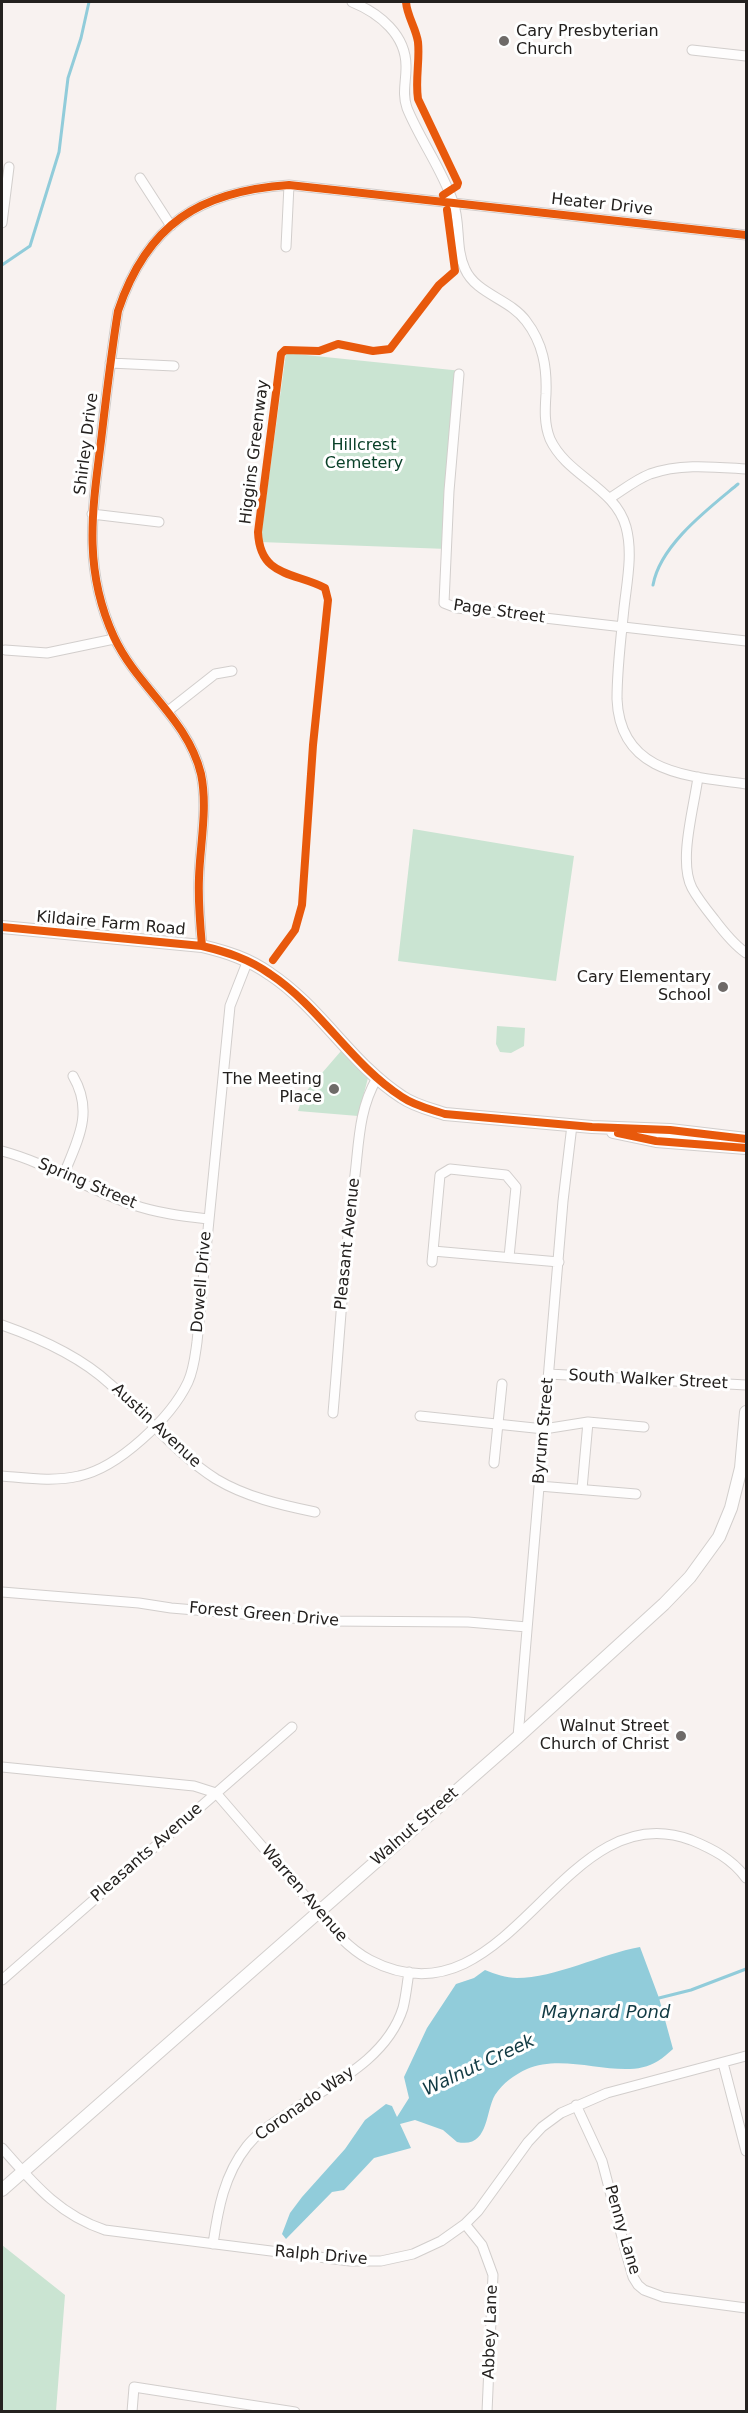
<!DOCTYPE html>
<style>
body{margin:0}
#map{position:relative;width:748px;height:2413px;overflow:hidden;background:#f8f2f0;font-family:"DejaVu Sans",sans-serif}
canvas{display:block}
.frame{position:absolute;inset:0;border:3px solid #24211f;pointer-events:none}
</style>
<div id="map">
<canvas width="748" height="2413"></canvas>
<div class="frame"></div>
</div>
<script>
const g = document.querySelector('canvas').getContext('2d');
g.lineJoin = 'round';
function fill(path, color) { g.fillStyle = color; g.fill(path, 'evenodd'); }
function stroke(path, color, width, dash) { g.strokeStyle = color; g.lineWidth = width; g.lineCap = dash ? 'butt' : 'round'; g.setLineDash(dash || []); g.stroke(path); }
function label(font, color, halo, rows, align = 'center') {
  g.font = font + ' "DejaVu Sans",sans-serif'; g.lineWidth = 6; g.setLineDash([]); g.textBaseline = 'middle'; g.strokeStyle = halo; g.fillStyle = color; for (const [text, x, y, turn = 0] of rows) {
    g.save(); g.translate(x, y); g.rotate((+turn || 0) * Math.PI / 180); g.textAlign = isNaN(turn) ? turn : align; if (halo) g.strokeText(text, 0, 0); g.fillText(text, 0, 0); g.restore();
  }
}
const green = new Path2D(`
 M286,353L462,371L447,549L260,542Z
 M413,829L574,856L556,981L398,961Z
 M497,1026L525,1028L524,1046L511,1053L500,1052L496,1044Z
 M341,1051L368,1078L358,1116L298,1111L303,1095Z
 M2,2245L65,2295L56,2411H2Z`);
const water = new Path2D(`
 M640,1947L659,1998L673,2049C668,2053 663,2058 658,2061C624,2083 569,2051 527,2069C514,2075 503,2083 495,2095C485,2112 489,2149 457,2142L443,2130L415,2120L400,2124L411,2148L374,2158L344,2190L332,2192L286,2239L282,2234L290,2213L302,2197L345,2149L365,2120L386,2104L392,2106L397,2117L409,2098L404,2077L427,2028L456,1984L474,1978L485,1970C495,1974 506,1978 517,1978C555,1978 601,1954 640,1947Z`);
const stream = new Path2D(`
 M2,265L30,246L59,152L68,78L81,38L89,2
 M653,585C660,545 708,509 738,484
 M655,1999L691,1990L746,1969`);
const minor = new Path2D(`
 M352,2C379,13 407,35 406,68C406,82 402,94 407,108C420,140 442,169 453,202C461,223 455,248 465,269C476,294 510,299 526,321C543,343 547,367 546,394C545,409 544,424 550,439C567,476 615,487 626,527C633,553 627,581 624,608C621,638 617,668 617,699C620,774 688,776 746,784
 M692,50L746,56
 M140,178L171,226
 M2,223L9,167
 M286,247L289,185
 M110,363L174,366
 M459,374L449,491L444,603L457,608L746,641
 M610,498C623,490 635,480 650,474C681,463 715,467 746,469
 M92,514L159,522
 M5,650L47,653L114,639
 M168,711L215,674L232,671
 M698,777C694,808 678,861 692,888C698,899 706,909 714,919C723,931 733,944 746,953
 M202,946C200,924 198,901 199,878C200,844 208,808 201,774C188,719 137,687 114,637C83,570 92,512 101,441C106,398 111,354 118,311C147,224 200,191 289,185L746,235
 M2,1151C47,1163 87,1189 131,1204C156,1213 182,1216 208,1219
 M64,1174C78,1139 94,1112 73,1076
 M433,1251L559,1262
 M432,1262L440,1175L450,1169L506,1175L516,1187L509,1257
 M2,1325C39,1338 81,1357 110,1384C146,1415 175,1453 216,1479C246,1497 281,1505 315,1512
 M549,1374L746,1385
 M333,1413C340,1334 344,1254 355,1175C359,1141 359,1109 377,1078
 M420,1416L544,1429L588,1422L644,1427
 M494,1463L502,1384
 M2,1476C27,1478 54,1482 79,1476C118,1468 171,1418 188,1382C194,1369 195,1356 197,1342L230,1006L248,960
 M539,1486L636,1494
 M582,1489L588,1422
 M2,1592L139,1603L171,1608L327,1621L468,1622L527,1627
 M518,1737L563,1201L572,1125
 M2,1767L194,1786L216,1793C246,1828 276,1862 305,1896C325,1919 342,1945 370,1960C510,2033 560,1791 691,1840C713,1849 732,1859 746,1878
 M2,1980L292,1727
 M723,2063L746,2151
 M576,2105L602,2161L627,2256L633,2277L638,2285L644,2290L663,2297L746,2308
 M2,2148C33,2183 59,2215 105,2230L350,2261H381L413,2254L441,2241L465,2224L478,2211L528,2142L542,2127L561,2113L607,2093L746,2056
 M465,2224L482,2245L493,2275L487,2412
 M213,2244C218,2209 224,2175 247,2146C259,2131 275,2122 290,2112C332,2084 387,2059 403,2008C406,1996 407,1984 409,1972
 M132,2412L134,2387L295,2412`);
const major = new Path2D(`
 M2,927L202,946C227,952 249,959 270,974C320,1007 351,1064 402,1097C415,1106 430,1109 445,1114L592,1127L670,1130L746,1139
 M613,1132L656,1141L746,1148
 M2,2190L518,1737L664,1604L690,1577L719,1537L731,1508L741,1468L746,1412`);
const cycleway = new Path2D(`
 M406,2C407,16 416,28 418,42C420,61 415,80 418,99L458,183L457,186L443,195
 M2,927L202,946C227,952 249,959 270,974C320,1007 351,1064 402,1097C415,1106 430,1109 445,1114L592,1127L670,1130L746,1139
 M202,946C200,924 198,901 199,878C200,844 208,808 201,774C188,719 137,687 114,637C83,570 92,512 101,441C106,398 111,354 118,311C147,224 200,191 289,185L746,235
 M273,960L295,930L302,905L313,745L328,600L325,588C295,572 260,578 258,532L281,354L285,350L319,351L338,344L373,351L390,349L439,285L455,271L447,210
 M618,1133L656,1141L746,1148`);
const markers = [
 [504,41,6,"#6e6a68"],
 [723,987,6,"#6e6a68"],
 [334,1089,6,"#6e6a68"],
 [681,1736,6,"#6e6a68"]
];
const poiNames = [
 ["Cary Presbyterian",516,32,"left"],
 ["Church",516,50,"left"],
 ["Cary Elementary",711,978],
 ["School",711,996],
 ["The Meeting",322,1080],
 ["Place",322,1098],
 ["Walnut Street",669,1727],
 ["Church of Christ",669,1745]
];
const streetNames = [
 ["Heater Drive",602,205,6],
 ["Shirley Drive",87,444,-83],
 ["Higgins Greenway",255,452,-83],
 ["Page Street",499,612,8],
 ["Kildaire Farm Road",111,924,5],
 ["Spring Street",87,1184,23],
 ["Pleasant Avenue",348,1244,-84],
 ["Dowell Drive",202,1282,-85],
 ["South Walker Street",648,1380,3],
 ["Austin Avenue",156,1426,43],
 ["Byrum Street",544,1431,-85],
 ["Forest Green Drive",264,1615,5],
 ["Walnut Street",415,1827,-41],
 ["Pleasants Avenue",147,1853,-41],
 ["Warren Avenue",304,1894,49],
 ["Coronado Way",305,2104,-35],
 ["Penny Lane",622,2230,74],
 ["Ralph Drive",321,2256,5],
 ["Abbey Lane",491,2332,-88]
];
const parkNames = [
 ["Hillcrest",364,446],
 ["Cemetery",364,464]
];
const waterNames = [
 ["Maynard Pond",606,2013],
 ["Walnut Creek",479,2066,-25]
];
fill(green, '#cae4d2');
fill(water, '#91ccda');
stroke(stream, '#91ccda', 3);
stroke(minor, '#d2cecc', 11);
stroke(major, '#d2cecc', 14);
stroke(minor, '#fefdfd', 9);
stroke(major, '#fefdfd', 12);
stroke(cycleway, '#e8590c', 8);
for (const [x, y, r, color] of markers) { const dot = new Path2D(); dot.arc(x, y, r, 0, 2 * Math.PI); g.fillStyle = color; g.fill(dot); stroke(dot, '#fff', 2); }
label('16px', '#24211f', '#fff', poiNames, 'right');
label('16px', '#24211f', '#fff', streetNames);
label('16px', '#0a4129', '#fff', parkNames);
label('italic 18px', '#113a43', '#fff', waterNames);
</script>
